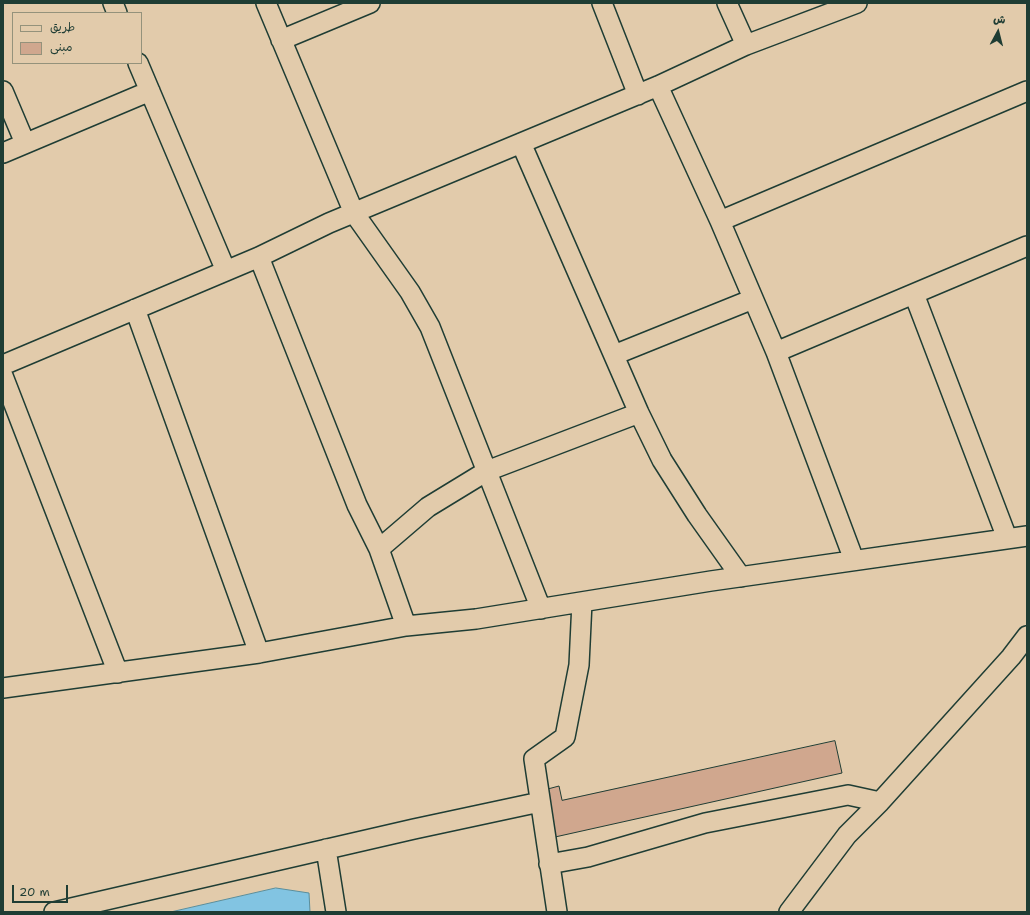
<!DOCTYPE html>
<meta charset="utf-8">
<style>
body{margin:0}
#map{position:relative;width:1030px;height:915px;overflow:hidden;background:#e2cbab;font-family:"Shantell Sans","Playpen Sans Arabic",sans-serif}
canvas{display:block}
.frame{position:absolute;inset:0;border:4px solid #1f3d34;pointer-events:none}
.legend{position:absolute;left:12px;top:12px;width:130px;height:52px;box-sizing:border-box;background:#e2cbab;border:1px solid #94927b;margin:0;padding:5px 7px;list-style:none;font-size:12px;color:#1f3d34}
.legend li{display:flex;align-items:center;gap:8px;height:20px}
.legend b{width:20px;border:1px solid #94927b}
.north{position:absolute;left:978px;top:12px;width:40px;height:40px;-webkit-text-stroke:3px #e2cbab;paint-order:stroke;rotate:7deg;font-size:11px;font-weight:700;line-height:16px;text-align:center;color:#1f3d34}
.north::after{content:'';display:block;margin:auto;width:14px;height:18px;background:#1f3d34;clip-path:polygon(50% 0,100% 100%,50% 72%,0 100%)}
.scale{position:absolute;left:12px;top:885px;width:56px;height:18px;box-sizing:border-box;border:2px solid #1f3d34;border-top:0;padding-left:5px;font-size:12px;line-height:14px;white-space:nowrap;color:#1f3d34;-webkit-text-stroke:3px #e2cbab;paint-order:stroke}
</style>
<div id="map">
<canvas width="1030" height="915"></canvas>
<div class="frame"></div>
<ul class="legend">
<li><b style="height:5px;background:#e2cbab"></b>طريق</li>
<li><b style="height:11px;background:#d0a78e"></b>مبنى</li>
</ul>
<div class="north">ش</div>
<div class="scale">20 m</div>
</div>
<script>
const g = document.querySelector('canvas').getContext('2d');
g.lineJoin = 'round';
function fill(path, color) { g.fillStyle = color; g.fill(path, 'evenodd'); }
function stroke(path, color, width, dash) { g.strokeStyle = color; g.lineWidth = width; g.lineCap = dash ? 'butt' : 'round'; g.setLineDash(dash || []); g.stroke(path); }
const water = new Path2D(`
 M276,888L309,893L310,912H171Z`);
const building = new Path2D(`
 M835,741L842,773L555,837L544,790L559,786L562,800Z`);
const minor = new Path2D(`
 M113,3L117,13
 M266,3L354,213L410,292L430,327L541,609
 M602,3L638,95
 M727,3L746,45
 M281,40L370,3
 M138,63L226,271
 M658,86L720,221L776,352L854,560
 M3,91L25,143
 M521,143L639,413L662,460L697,515L741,577
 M3,153L150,91
 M720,221L1027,91
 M259,257L357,505L379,549L406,626
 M914,294L1007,538
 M135,309L259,653
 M776,352L1027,246
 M614,355L753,299
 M3,365L259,257L329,223L658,86L746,45L857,3
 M3,376L118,673
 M379,549L428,507L487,471L639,413
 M3,688L259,653L406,626L476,619L711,581L1027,536
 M326,849L336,912
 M549,864L588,857L705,823L848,795L880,802
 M54,912L414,829L540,802
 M557,912L534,759L565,737L579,665L582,602
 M789,912L847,835L880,802L1011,657L1027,636`);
fill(water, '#82c4e2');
stroke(water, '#5a8e9c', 1);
fill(building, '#d0a78e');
stroke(building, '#1f3d34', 1);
stroke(minor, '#1f3d34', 22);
stroke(minor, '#e2cbab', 19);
</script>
